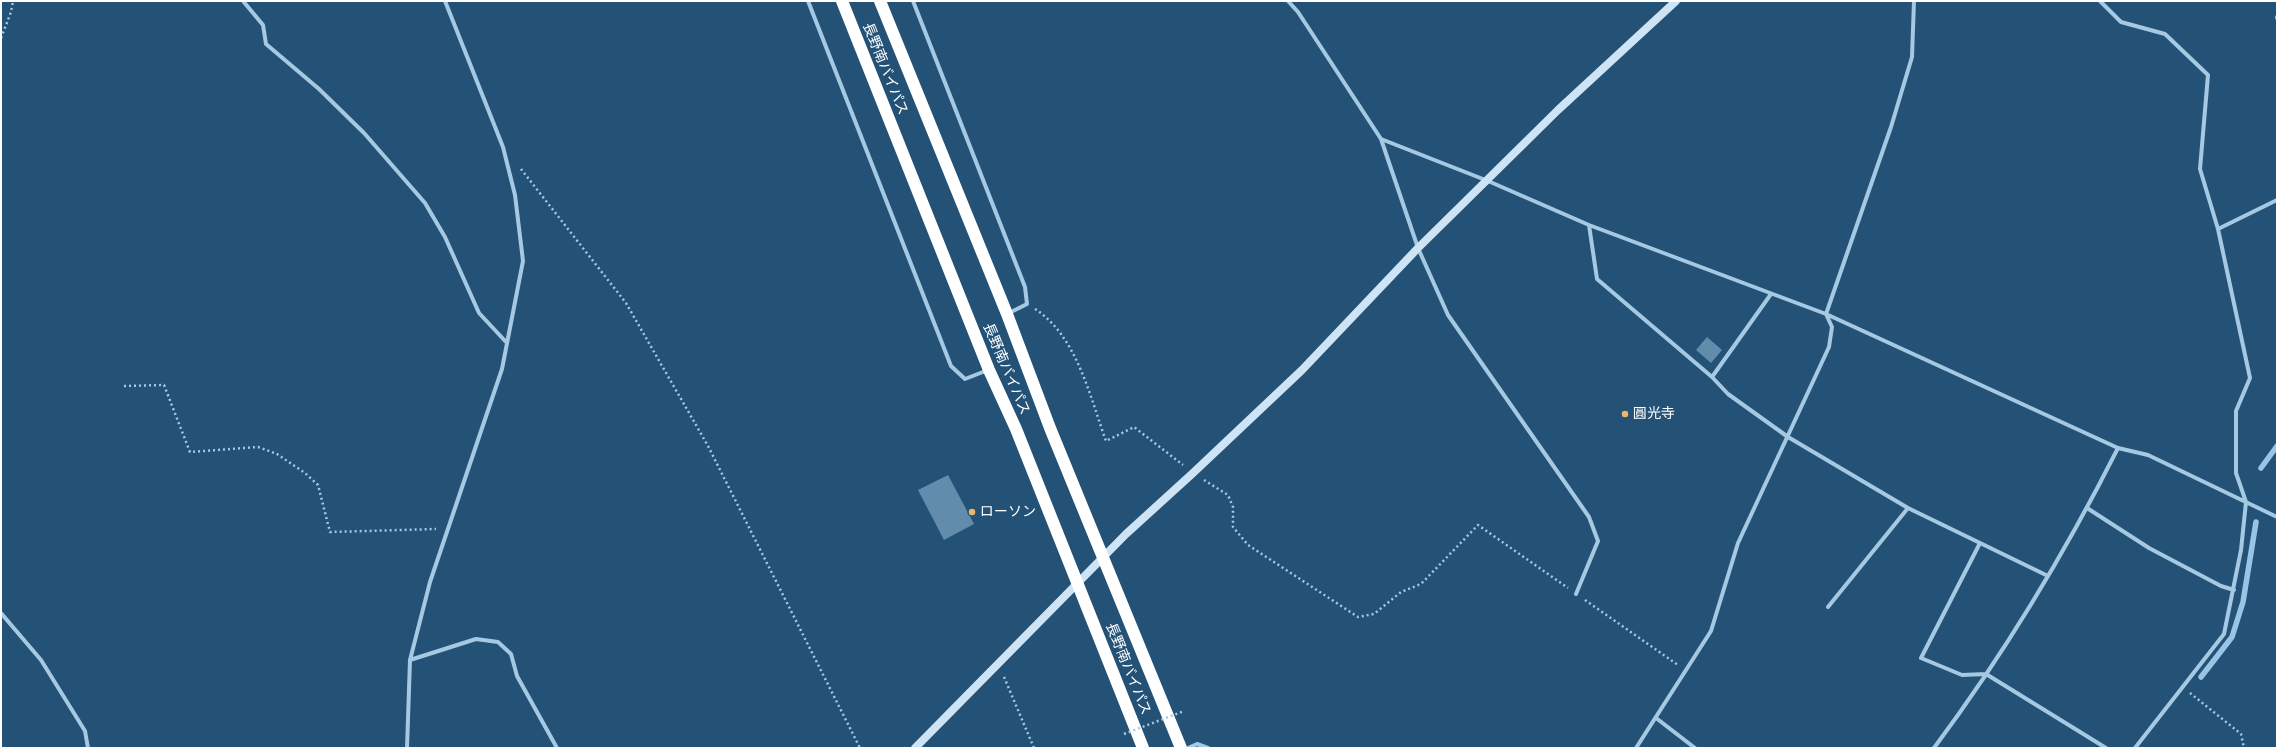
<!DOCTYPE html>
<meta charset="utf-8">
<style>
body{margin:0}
#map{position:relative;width:2278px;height:749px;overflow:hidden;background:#245277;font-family:"Space Grotesk",sans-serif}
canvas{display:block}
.frame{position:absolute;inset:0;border:2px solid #fff;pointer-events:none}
</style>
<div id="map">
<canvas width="2278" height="749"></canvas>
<div class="frame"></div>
</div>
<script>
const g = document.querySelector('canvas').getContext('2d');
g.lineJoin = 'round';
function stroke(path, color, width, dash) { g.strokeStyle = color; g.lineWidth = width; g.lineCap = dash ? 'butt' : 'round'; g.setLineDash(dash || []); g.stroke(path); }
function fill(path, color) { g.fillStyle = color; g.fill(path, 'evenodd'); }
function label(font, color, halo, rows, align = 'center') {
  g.font = font + ' "Space Grotesk","Noto Sans JP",sans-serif'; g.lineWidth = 3; g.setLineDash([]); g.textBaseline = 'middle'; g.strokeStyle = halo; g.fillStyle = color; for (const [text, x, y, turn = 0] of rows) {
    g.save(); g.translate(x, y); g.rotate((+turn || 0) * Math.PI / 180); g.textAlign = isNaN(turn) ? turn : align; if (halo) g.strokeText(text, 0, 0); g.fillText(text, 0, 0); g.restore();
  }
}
const stream = new Path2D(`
 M2261,468L2277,446
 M2201,677L2232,637L2243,602L2256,522`);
const building = new Path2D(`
 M1707,337L1722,350L1711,363L1696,350Z
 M948,475L974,524L944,540L918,490Z`);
const path = new Path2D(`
 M1,38L11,12L13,1
 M521,169L626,303L708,446L860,748
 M1035,309C1077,336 1090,397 1106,441L1134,427L1183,465
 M124,386L164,385L190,452L258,447L277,454L305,473L318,485L330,532L436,529
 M1204,480L1228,495L1233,507V527L1248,545L1358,617L1374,614L1401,592L1421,584L1478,525L1568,588
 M1585,600L1678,665
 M1004,677L1034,748
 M2190,693L2241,734L2244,748`);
const street = new Path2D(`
 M243,1L263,25L266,44L319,89L364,133L425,203L445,237L479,313L507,343
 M808,1L951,366L965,379L988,370
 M913,1L1025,287L1027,304L1009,313
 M1288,1L1298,12L1381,139L1418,248L1448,315L1589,517L1598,541L1576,594
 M2100,1L2121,22L2165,34L2208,75L2200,169L2218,229L2250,378L2236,411V473L2246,502L2241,550L2224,634L2135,748
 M2277,17V18
 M1381,139L1488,181L1589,225L1826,314L2118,448L2148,455L2277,517
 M1589,225L1597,279L1712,377L1728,394L1788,437L1908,508L2048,576
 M2218,229L2277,200
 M1712,377L1771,294
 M2087,508L2149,548L2221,586L2234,590
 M1980,543L1921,658L1962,675L1986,674L2106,748
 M1828,607L1908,508
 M1,613L41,660L85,731L88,748
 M410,660L476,639L498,642L511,654L517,676L557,748
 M1656,718L1695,748
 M407,748L410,660L430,582L502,369L523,261L515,195L503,147L445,1
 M1188,748L1197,744L1208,748
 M1636,748L1711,631L1738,543L1829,347L1832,327L1826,314L1891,127L1912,57L1914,1
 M1934,748C2004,654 2065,553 2118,448`);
const secondary = new Path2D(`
 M915,748L1126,534L1193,473L1302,370L1418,248L1558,110L1676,1`);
const highway = new Path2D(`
 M842,1L989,370L1016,429L1143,748
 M880,1L1007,314L1050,428L1181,748`);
const pathBridge = new Path2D(`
 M1124,734L1184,711`);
const markers = [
 [1625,414,4,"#edb769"],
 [972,512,4,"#edb769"]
];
const streetNames = [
 ["長野南バイパス",885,69,68],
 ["長野南バイパス",1006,369,67],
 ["長野南バイパス",1128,669,68]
];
const poiNames = [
 ["圓光寺",1633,414],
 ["ローソン",980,512]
];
stroke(stream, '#99c5e4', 5.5);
fill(building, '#618cac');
stroke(path, '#a5c9e3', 2.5, [2, 3]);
stroke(street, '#a5c9e3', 4);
stroke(secondary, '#cee3f3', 8);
stroke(highway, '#fff', 12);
stroke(pathBridge, '#a5c9e3', 2.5, [2, 3]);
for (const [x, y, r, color] of markers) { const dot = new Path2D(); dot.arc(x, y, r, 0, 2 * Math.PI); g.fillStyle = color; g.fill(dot); stroke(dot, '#245277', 1.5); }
label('14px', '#fff', '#245277', streetNames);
label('14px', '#fff', '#245277', poiNames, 'left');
</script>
